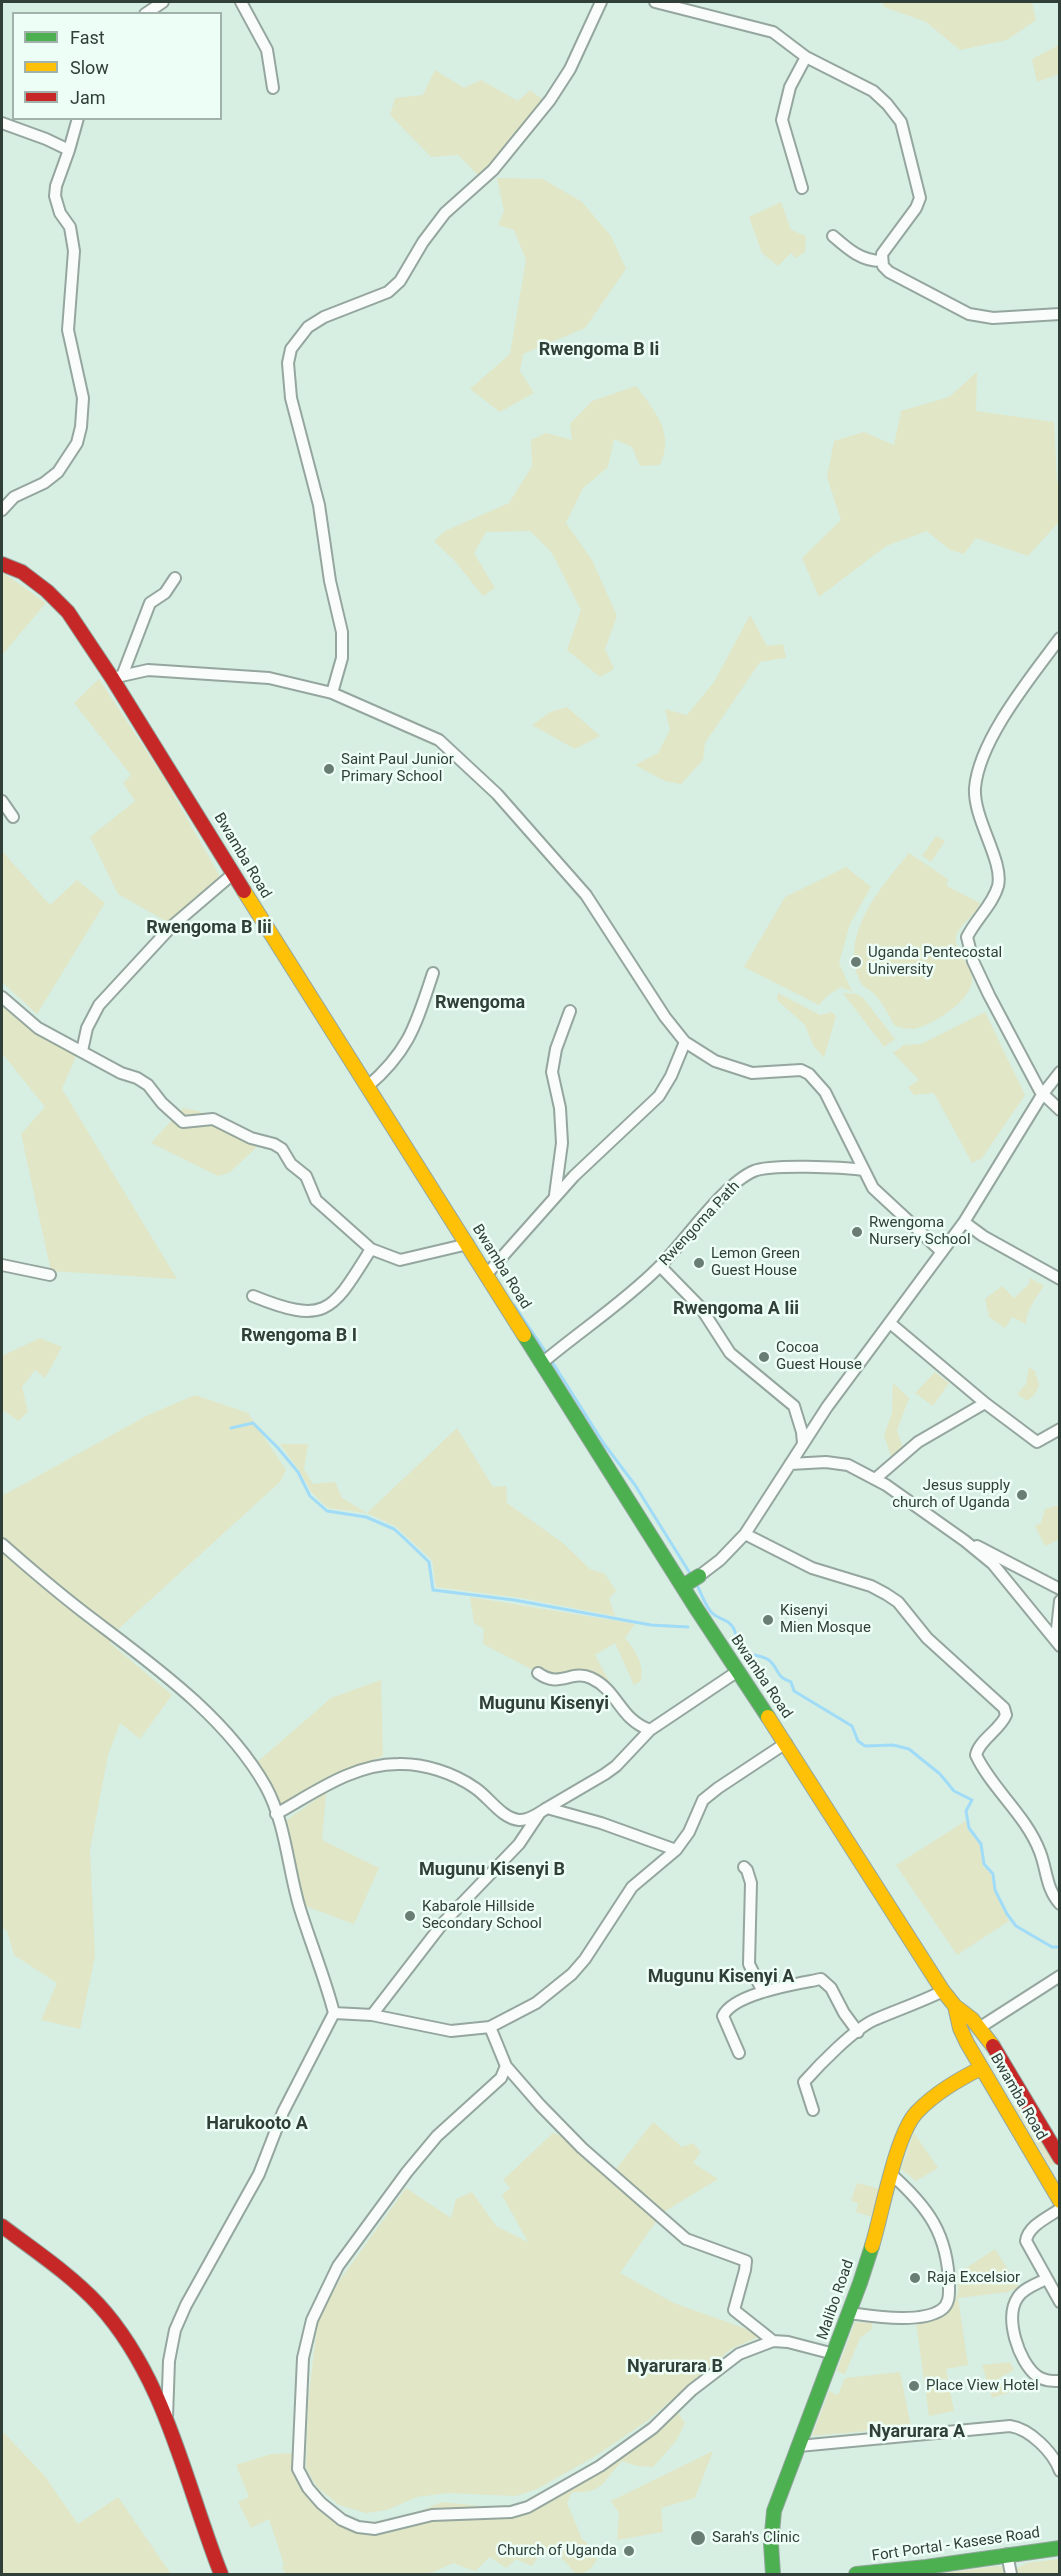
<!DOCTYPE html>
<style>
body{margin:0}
#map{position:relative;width:1061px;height:2576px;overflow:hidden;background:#d7eee3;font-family:Roboto,sans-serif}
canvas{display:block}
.frame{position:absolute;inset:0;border:3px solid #304039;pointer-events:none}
.legend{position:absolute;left:12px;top:12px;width:210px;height:108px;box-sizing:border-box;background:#edfef6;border:2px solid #a1b2aa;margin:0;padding:8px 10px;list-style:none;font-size:18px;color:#304039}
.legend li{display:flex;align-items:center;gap:12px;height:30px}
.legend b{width:30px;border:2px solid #a1b2aa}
</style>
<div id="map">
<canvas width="1061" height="2576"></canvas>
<div class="frame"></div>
<ul class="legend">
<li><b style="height:8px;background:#4caf50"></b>Fast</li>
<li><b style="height:8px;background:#ffc107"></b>Slow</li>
<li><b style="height:8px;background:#c62828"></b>Jam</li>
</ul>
</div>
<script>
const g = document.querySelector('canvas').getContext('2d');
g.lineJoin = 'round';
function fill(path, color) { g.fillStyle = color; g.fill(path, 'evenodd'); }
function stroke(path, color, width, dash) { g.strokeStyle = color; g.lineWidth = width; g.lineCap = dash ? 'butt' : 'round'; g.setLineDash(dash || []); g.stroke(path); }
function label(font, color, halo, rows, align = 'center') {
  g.font = font + ' Roboto,sans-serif'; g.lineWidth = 5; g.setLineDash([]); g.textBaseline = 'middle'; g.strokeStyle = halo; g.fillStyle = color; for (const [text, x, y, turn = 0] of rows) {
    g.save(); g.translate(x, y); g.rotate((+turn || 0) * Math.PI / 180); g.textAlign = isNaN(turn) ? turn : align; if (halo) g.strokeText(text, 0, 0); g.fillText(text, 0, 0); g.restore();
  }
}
const green = new Path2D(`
 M882,2H1032L1036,20L1007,40L960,50L926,22L884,7Z
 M1059,45V74L1037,82L1032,59Z
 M435,70L464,88L481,80L518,101L530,90L551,106L484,181L458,155L431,157L390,115L395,98L423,95Z
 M497,178L543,179L582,202L611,236L626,269L585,328L523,354L520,371L534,393L500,412L470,389L510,354L526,260L514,230L498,225L504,211Z
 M781,202L791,230L806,236L805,252L796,258L791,253L778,266L762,253L749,217Z
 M977,372L976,411L1054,422L1057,481L1059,485V522L1028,556L976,538L964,554L950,550L927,531L886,546L819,597L802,558L841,520L827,477L834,441L864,432L894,445L901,411L949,397Z
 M636,386C655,412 675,432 660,465L640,466L632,447L614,439L608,467L583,488L566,523L592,560L617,616L605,649L614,669L600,677L567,650L581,610L552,553L530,531L486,532L474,553L495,588L483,596L454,560L434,541L445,531L509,503L532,466L531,440L546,433L572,440L570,424L592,401Z
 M2,572L46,603L2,655Z
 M750,615L767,646L783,644L786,658L760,662L705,743L703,760L681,784L665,781L635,765L658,753L670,730L665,709L687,715L714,682Z
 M99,679L164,778L222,880L173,925L118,894L90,837L135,801L123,783L131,775L74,703Z
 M567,707L600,736L575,749L532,725L550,712Z
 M936,836L945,841L931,862L922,856Z
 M2,851L50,905L77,880L105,903L37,1014L2,982Z
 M909,853L948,879L947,886L980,903C976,916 960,923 956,936C953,951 971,964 972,978C974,999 935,1023 918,1028C910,1030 903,1028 895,1026C889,1016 883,1003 875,995C871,990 864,988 861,983C837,937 881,887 909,853Z
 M846,867L871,887L850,924L839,963L852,992L841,987L828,995L819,1005L744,967L785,897Z
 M778,993L820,1015L832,1012L836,1016L824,1058L813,1045L805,1025L777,1000Z
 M843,993L856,994L863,998L895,1039L884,1047Z
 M2,994L35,1022L79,1049L62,1089L177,1279L51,1271L21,1134L45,1107L2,1053Z
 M985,1012L1025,1095L982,1158L972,1163L934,1093L914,1095L908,1087L919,1080L893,1053L904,1045L921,1044Z
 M183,1108L199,1111L230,1132L260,1144L229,1173L218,1176L151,1143Z
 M1030,1278L1044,1286C1036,1298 1026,1310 1026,1324L1012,1317L1005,1328L989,1317L985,1299L1002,1286L1014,1298L1029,1284Z
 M40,1338L62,1347L45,1378L35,1370L22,1387L28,1412L18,1421L2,1409V1356Z
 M1029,1367L1035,1371L1039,1385L1035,1394L1027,1401L1017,1394L1026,1384Z
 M935,1372L949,1383L933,1406L915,1393Z
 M893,1383L909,1398L897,1430L905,1455L892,1459L884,1435L892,1413Z
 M195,1395L248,1413L286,1470L280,1482L115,1632L2,1539V1496L148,1415Z
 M457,1428L493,1487L506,1486L507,1503L564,1544L590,1569L605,1574L616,1591L609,1598L615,1616L522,1598L436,1587L432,1560L395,1526L367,1513L328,1508L312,1493L298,1469L280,1444H308L304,1469L313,1484L335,1482L342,1498L367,1513Z
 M1059,1505V1542L1058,1540L1045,1546L1035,1526L1041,1523L1045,1509Z
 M2,1547L112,1640L110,1643L172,1695L140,1739L120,1723L108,1755L90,1850L95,1956L80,2029L41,2020L57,1983L14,1955L7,1931L2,1927Z
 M470,1597L635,1624L625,1638C636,1652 644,1663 641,1681L634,1685L615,1643L595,1655L616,1694L579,1677L562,1681L535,1671L483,1644L484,1629L474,1623Z
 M381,1680L383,1756L320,1782L288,1804L282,1805L256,1763L331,1698Z
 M326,1792L322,1840L379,1868L354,1924L305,1906L289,1845L287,1820Z
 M967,1820V1829L980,1844L983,1866L991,1874L994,1890L1009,1921L957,1955L896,1865Z
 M1019,2103L1055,2163L1053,2165L1050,2166L1014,2106Z
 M653,2122L682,2147L693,2143L701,2152L693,2163L718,2179L662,2213L620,2273L674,2303L763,2335L731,2349L647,2421L594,2457L537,2489L516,2496L448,2493L417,2497L387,2510L366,2513L339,2505L317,2487L306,2468L308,2403L318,2317L340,2280L406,2188L451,2218L456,2199L472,2192L496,2226L528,2242L502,2195L510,2188L503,2180L553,2133L569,2139L612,2174Z
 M914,2133L938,2168L916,2181L901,2169Z
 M857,2183L880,2189L872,2217L856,2212L858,2203L851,2201Z
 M995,2249L1019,2287L1008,2292L958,2298L968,2365L946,2369L954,2411L929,2416L916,2322C944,2313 964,2309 957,2274Z
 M855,2322L872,2323V2329L860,2338L845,2374L837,2371Z
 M1010,2362L1014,2370L998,2379L1001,2384L1012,2378L1013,2381L1008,2383L1011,2392L992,2398L982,2365Z
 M900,2372L911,2427L812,2436L829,2391L838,2395L845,2378Z
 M676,2410L685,2423L676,2441L653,2467L636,2466L622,2461C603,2481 603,2494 572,2492L567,2503L582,2539L595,2550L597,2560C591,2568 587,2574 576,2574L557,2553L542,2551L532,2566L516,2559L506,2568L490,2557L475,2571L453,2563L433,2572L419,2574H286L282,2567L284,2564L269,2519L251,2528L238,2502L249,2497L236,2465L271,2454L293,2453L295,2471L351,2525L383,2526L442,2502L480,2506H523L596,2465Z
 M2,2431L44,2475L78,2524L118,2497L171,2574H2Z
 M713,2451L695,2498L661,2508L663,2532L617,2540L619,2513L611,2501Z
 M1059,2559V2574H1016L1017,2568L1027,2563Z
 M996,2566L1005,2567L1006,2574H936Z`);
const stream = new Path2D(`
 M514,1305L547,1354
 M551,1360L604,1444L635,1485L691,1575
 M231,1428L253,1423L278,1448L298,1472L310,1496L327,1511L366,1517L394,1529L403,1537L429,1562L433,1590L514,1600L651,1625L688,1627
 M696,1583C701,1592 705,1606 712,1613C719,1620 728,1618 734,1629C738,1637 734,1643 742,1650C751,1657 765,1654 772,1663C780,1673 777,1677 791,1682L794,1691L852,1726L858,1741L865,1746L893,1745L909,1749L940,1774L954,1791L972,1800L966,1811L969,1828L981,1844L984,1864L993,1874L995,1890L1007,1914L1016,1926L1052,1947H1060`);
const street = new Path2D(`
 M241,2L267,50L273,88
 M655,2L773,32L806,57L873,91L887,104L901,122L920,198L916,208L882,254L883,266L889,272L969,314L993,318L1060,314
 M145,14L163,2
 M2,123L46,139L69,150
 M802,188L782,120L790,87L806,57
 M833,236C848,249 861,261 881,261
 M2,510L14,497L44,483L58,472L77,443L81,427L83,398L68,330L74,251L70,227L60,213L55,196L56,186L69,150L78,118
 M1060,638C1031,677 979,740 975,788C973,819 1004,861 998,886C993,904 976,919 967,937L973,961L989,995L1040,1091L1060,1110
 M122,676L150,603L165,593L175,578
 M112,678L148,670L269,678L332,693L439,740L497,794L586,895L665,1017L685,1042L715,1061L752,1073L801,1070L809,1074L825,1092L873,1188L942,1252
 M332,693L342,658V632L330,581L319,505L291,398L288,363L291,349L308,327L324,317L388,292L400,281L423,242L445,213L493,170L550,100L570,69L601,2
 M2,801L13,817
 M2,997L38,1028L121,1073L137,1078L148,1085L162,1103L183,1122L213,1119L251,1138L274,1144L282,1149L291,1164L306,1176L316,1200L371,1249L400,1260L468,1244
 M82,1051L87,1028L99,1005L171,927L234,873
 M367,1087C410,1050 416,1024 433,973
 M555,1195L562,1143L560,1108L552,1072L556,1049L570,1011
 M964,1222L983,1236L1060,1279
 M2,1265L50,1275
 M660,1266L701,1308L730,1353L794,1406L802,1432L803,1443
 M486,1275L574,1176L659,1096L671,1076L685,1042
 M253,1296C327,1326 332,1311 371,1249
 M890,1323L985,1403L1037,1442L1060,1429
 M542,1363C580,1331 623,1303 658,1268C684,1243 723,1184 754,1171C770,1164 843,1167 863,1170
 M790,1464L826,1462L848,1465L886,1485L965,1541L993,1564L1060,1646
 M875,1479L918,1442L985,1403
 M745,1534L812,1568L871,1586L886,1594L898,1602L927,1638L1004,1708L1006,1715C1000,1730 979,1740 976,1755C992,1789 1026,1815 1040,1852C1047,1870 1046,1889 1060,1904
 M2,1544C28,1567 55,1590 82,1611C147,1661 225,1714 266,1787C286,1824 288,1870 300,1909C311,1944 325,1978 334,2013L283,2112L259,2174L186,2305L175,2330L169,2361L167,2417
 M977,1546L1060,1589
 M699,1576L720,1560L745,1534L827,1407L964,1222L1042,1095L1060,1072
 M1058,1643L1057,1629L1060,1601
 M538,1673C560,1689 571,1669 591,1678C619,1691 618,1718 650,1730
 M547,1808L605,1774L616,1766L650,1730L738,1671
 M276,1814C314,1793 353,1764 398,1764C423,1763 454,1773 475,1788C489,1797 501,1818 519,1820C529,1821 539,1813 547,1808L601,1823L676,1850
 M744,1867L747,1870L751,1883L749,1964L763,1992
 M334,2013L372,2015L451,2031L490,2027L536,2003L572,1974L585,1959L632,1887L676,1850L689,1832L703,1800L718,1788L786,1743
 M372,2015L443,1923L519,1844L539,1814
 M490,2027L506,2066L501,2078L437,2136L407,2172L338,2266L312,2320L303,2358L298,2469L308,2488L321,2503L342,2520L358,2527L375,2529L432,2515L511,2512L528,2507L600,2466L653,2428L692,2390L739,2354L773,2341L788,2342L834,2354
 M979,2028L1060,1976
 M739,2053L723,2016C734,1993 797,1984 821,1979L831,1988L844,2013L858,2032
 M506,2066L540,2105L582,2148L686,2239L746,2261L745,2270L734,2310L773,2341
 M813,2110L804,2082C820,2064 853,2030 874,2020C897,2010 921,2002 943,1991
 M1060,2209C1047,2218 1028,2226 1026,2241L1060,2302
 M1046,2279C1037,2284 1024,2288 1018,2297C1004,2317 1018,2361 1037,2376C1044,2381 1051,2381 1060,2381
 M849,2313C873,2316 920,2324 941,2310C950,2304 949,2294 949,2285C948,2234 928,2207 891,2174
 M799,2446L1010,2426C1030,2429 1053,2452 1060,2471
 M1007,2554L1011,2574`);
const fast = new Path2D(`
 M524,1335L696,1608L768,1717
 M683,1586L699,1576
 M773,2574L771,2544L774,2511L860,2283L872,2246
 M856,2574L926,2567L1060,2548`);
const slow = new Path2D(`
 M244,891L524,1335
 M768,1717L943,1991L955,2006L972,2019L993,2046
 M955,2006L960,2028L967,2043L1060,2201
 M872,2246C882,2214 896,2133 917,2112C935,2093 958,2080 981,2068`);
const jam = new Path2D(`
 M2,564L22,572L47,591L68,612L112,678L244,891
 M993,2046L1060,2158
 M2,2226C35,2251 70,2274 98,2304C166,2378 185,2483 221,2574`);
const markers = [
 [329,769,6,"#6a7d74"],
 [856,962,6,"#6a7d74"],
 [857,1232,6,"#6a7d74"],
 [699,1263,6,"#6a7d74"],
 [764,1357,6,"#6a7d74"],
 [1022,1495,6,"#6a7d74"],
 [768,1620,6,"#6a7d74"],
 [410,1916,6,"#6a7d74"],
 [915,2278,6,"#6a7d74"],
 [914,2386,6,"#6a7d74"],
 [698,2538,8,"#6a7d74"],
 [629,2551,6,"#6a7d74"]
];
const poiNames = [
 ["Saint Paul Junior",341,760],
 ["Primary School",341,777],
 ["Uganda Pentecostal",868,953],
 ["University",868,970],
 ["Rwengoma",869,1223],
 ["Nursery School",869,1240],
 ["Lemon Green",711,1254],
 ["Guest House",711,1271],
 ["Cocoa",776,1348],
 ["Guest House",776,1365],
 ["Jesus supply",1010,1486,"right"],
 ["church of Uganda",1010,1503,"right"],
 ["Kisenyi",780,1611],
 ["Mien Mosque",780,1628],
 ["Kabarole Hillside",422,1907],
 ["Secondary School",422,1924],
 ["Raja Excelsior",927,2278],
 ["Place View Hotel",926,2386],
 ["Sarah's Clinic",712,2538],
 ["Church of Uganda",617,2551,"right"]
];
const streetNames = [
 ["Bwamba Road",242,856,59],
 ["Rwengoma Path",700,1224,-47],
 ["Bwamba Road",501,1267,58],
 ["Bwamba Road",761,1677,56],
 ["Bwamba Road",1018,2097,60],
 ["Malibo Road",836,2300,-71],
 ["Fort Portal - Kasese Road",956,2545,-8]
];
const quarterNames = [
 ["Rwengoma B Ii",599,350],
 ["Rwengoma B Iii",209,928],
 ["Rwengoma",480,1003],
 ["Rwengoma A Iii",736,1309],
 ["Rwengoma B I",299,1336],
 ["Mugunu Kisenyi",544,1704],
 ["Mugunu Kisenyi B",492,1870],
 ["Mugunu Kisenyi A",721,1977],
 ["Harukooto A",257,2124],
 ["Nyarurara B",675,2367],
 ["Nyarurara A",917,2432]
];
fill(green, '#e1e6c6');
stroke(stream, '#a0dcf7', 3);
stroke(street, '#94a69e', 14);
stroke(fast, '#94a69e', 16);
stroke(slow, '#94a69e', 16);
stroke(jam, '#94a69e', 16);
stroke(street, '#f9fcfb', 10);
stroke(fast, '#4caf50', 14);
stroke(slow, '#ffc107', 14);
stroke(jam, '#c62828', 14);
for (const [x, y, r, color] of markers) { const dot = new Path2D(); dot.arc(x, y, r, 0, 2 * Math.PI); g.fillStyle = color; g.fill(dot); stroke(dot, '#edfef6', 2); }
label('15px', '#304039', '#edfef6', poiNames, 'left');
label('15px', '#304039', '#edfef6', streetNames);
label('bold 18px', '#304039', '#edfef6', quarterNames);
</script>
